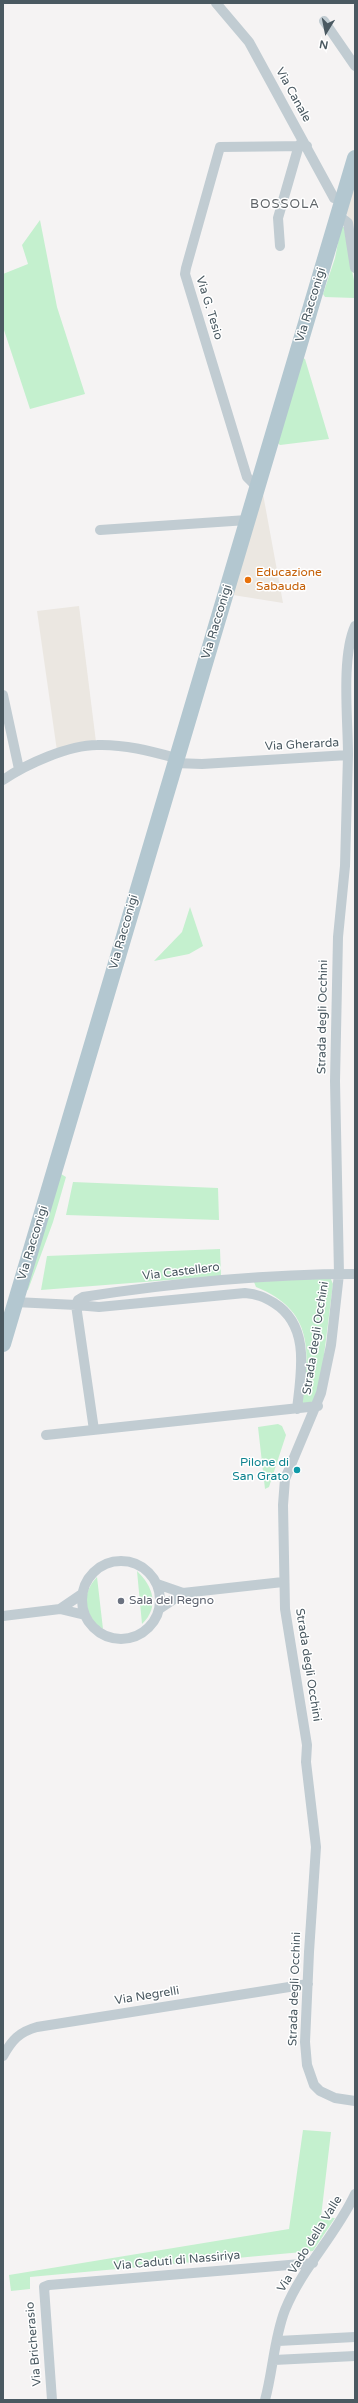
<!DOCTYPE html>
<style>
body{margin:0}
#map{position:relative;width:358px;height:2403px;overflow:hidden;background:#f5f3f3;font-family:"Varela Round",sans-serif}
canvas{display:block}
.frame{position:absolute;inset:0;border:4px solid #4a5961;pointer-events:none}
.north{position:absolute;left:306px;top:12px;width:40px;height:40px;-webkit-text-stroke:3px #fff;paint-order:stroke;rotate:190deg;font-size:11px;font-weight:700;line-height:16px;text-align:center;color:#4a5961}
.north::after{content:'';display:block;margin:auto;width:14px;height:18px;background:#4a5961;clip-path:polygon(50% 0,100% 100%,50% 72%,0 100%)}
</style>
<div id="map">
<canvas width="358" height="2403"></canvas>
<div class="frame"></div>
<div class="north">N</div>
</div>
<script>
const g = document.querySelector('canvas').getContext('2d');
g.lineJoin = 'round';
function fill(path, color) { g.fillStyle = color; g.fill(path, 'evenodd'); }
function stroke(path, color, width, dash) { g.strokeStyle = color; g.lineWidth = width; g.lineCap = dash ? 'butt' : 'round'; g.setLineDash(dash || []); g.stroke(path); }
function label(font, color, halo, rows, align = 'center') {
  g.font = font + ' "Varela Round",sans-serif'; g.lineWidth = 3; g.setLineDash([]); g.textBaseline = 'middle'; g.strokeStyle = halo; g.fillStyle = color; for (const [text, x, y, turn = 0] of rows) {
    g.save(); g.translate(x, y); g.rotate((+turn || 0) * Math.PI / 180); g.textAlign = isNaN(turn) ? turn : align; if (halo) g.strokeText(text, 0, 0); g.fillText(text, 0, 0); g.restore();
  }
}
const commercial = new Path2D(`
 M355,170V236L344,206Z
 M263,494L283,603L233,595Z
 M79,606L96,742L57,751L37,611Z`);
const green = new Path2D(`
 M40,220L57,307L85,394L30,409L3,327V274L28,264L22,245Z
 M341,227H344L355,286V298L325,297L323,294L335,258Z
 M301,357L305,359L329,439L280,445L275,441Z
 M190,907L203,946L189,954L154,961L182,932Z
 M61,1174L66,1177L53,1222L28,1290L24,1291Z
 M73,1182L218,1188L219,1220L66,1215Z
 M220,1249L221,1276L41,1290L47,1256Z
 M330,1277L333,1284L320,1387L314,1402L302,1404C310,1352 314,1310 256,1287L254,1282Z
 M278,1424L282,1426L286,1435L269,1487L265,1489L258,1427Z
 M137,1571C153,1586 160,1607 142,1624Z
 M97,1577L103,1629C82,1617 81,1594 97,1577Z
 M303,2130L331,2132L321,2217L335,2218L313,2251L30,2277V2289L11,2291L9,2275L289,2229Z`);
const street = new Path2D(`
 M216,3L249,42L334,198L342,201
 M324,21L355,66
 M338,215L348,223L355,268
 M280,246L278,218L299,145
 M257,487L247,477L185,274L186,268L220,147L307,146
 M100,530L247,520
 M3,695L19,769
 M348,755L345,866L338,937L335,1081L339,1274L331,1345L321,1393L285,1479L283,1505L285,1609L307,1745L306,1762L316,1847L309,1952L305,2042L307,2065L314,2085L320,2091L335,2098L355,2101
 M175,763L202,764L348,755C348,720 341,657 355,626
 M3,780C26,764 69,745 97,745C124,744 150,751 176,758
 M15,1302L76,1305L78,1300L83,1297C173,1283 265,1274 355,1274
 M94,1430L76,1305L99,1307L245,1293C257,1294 264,1297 274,1303C311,1326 301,1373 297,1409
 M46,1435L318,1406
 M82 1600a39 39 0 1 1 78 0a39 39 0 1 1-78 0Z
 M157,1584L183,1593L283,1582
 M60,1609L82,1594
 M159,1609L183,1593
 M3,1616L60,1609L85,1615
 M3,2056C12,2040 19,2032 37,2027L308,1984
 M278,2341L355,2337
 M274,2360L355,2356
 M52,2400L44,2287L49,2285L313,2263
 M265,2400C273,2371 274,2338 285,2310C302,2268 336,2235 355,2194`);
const primary = new Path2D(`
 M3,1344L355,158`);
const markers = [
 [248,580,4,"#e8710a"],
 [297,1470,4,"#0f9aa8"],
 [121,1601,4,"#6b7280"]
];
const streetNames = [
 ["Via Canale",293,95,61],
 ["Via Racconigi",311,305,-73],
 ["Via G. Tesio",209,308,73],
 ["Via Racconigi",217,622,-73],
 ["Via Gherarda",302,745,-3],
 ["Via Racconigi",124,932,-74],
 ["Strada degli Occhini",323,1017,-89],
 ["Via Racconigi",33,1243,-73],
 ["Via Castellero",181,1272,-7],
 ["Strada degli Occhini",316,1338,-81],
 ["Strada degli Occhini",308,1665,81],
 ["Strada degli Occhini",295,1989,-88],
 ["Via Negrelli",147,1996,-9],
 ["Via Vado della Valle",310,2244,-58],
 ["Via Caduti di Nassiriya",177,2261,-5],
 ["Via Bricherasio",34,2344,-95]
];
const foodNames = [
 ["Educazione",256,573],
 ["Sabauda",256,587]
];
const cultureNames = [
 ["Pilone di",289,1463],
 ["San Grato",289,1477]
];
const worshipNames = [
 ["Sala del Regno",129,1601]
];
const neighbourhoodNames = [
 ["BOSSOLA",285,205]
];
fill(commercial, '#ebe7e1');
fill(green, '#c4f0ce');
stroke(street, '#c1ccd2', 10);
stroke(primary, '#b3c7d0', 16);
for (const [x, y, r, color] of markers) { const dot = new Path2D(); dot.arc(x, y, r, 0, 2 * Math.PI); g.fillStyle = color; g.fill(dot); stroke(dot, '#fff', 1.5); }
label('12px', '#4a5961', '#fff', streetNames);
label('12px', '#c56008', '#fff', foodNames, 'left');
label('12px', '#0d838f', '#fff', cultureNames, 'right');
label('12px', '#5b616d', '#fff', worshipNames, 'left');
g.letterSpacing = '1px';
label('13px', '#5f6468', '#fff', neighbourhoodNames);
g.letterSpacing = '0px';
</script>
